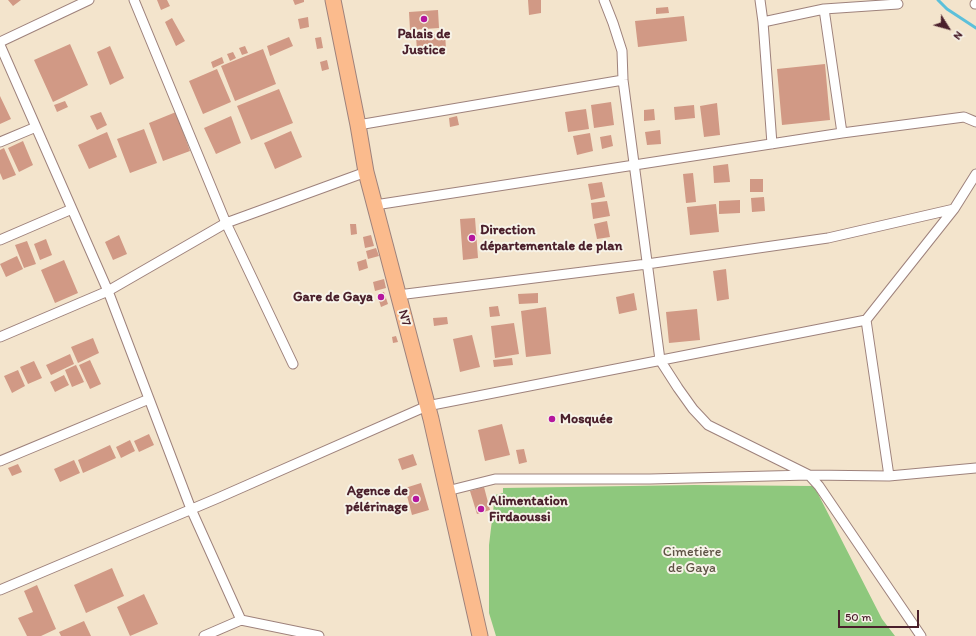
<!DOCTYPE html>
<meta charset="utf-8">
<style>
body{margin:0}
#map{position:relative;width:976px;height:636px;overflow:hidden;background:#f3e4cc;font-family:Itim,sans-serif}
canvas{display:block}
.north{position:absolute;left:928px;top:8px;width:40px;height:40px;-webkit-text-stroke:3px #f7f3e8;paint-order:stroke;rotate:127deg;font-size:11px;font-weight:700;line-height:16px;text-align:center;color:#4a1f2b}
.north::after{content:'';display:block;margin:auto;width:14px;height:18px;background:#4a1f2b;clip-path:polygon(50% 0,100% 100%,50% 72%,0 100%)}
.scale{position:absolute;left:838px;top:610px;width:81px;height:18px;box-sizing:border-box;border:2px solid #4a1f2b;border-top:0;padding-left:5px;font-size:12px;line-height:14px;white-space:nowrap;color:#4a1f2b;-webkit-text-stroke:3px #f7f3e8;paint-order:stroke}
</style>
<div id="map">
<canvas width="976" height="636"></canvas>
<div class="north">N</div>
<div class="scale">50 m</div>
</div>
<script>
const g = document.querySelector('canvas').getContext('2d');
g.lineJoin = 'round';
function fill(path, color) { g.fillStyle = color; g.fill(path, 'evenodd'); }
function stroke(path, color, width, dash) { g.strokeStyle = color; g.lineWidth = width; g.lineCap = dash ? 'butt' : 'round'; g.setLineDash(dash || []); g.stroke(path); }
function label(font, color, halo, rows, align = 'center') {
  g.font = font + ' Itim,sans-serif'; g.lineWidth = 4; g.setLineDash([]); g.textBaseline = 'middle'; g.strokeStyle = halo; g.fillStyle = color; for (const [text, x, y, turn = 0] of rows) {
    g.save(); g.translate(x, y); g.rotate((+turn || 0) * Math.PI / 180); g.textAlign = isNaN(turn) ? turn : align; if (halo) g.strokeText(text, 0, 0); g.fillText(text, 0, 0); g.restore();
  }
}
const green = new Path2D(`
 M694,485L814,486L882,619L895,636H496L489,613V545L495,495L503,493V488Z`);
const stream = new Path2D(`
 M938,0L947,9L976,28`);
const building = new Path2D(`
 M8,0H21L13,6Z
 M157,0H167L170,6L161,10Z
 M293,0H304V2L295,5Z
 M528,0H541V13L529,15Z
 M668,7L669,13L656,14V8Z
 M438,10L439,28L410,30L409,12Z
 M684,16L687,41L638,47L635,21Z
 M308,17L309,27L300,29L298,19Z
 M172,18L185,41L176,46L165,22Z
 M445,33L446,49L417,51L416,36Z
 M289,37L293,46L270,56L267,46Z
 M321,37L323,48L317,49L315,38Z
 M70,44L88,85L53,102L34,60Z
 M110,46L124,78L110,85L97,52Z
 M245,46L248,53L242,55L239,48Z
 M263,49L276,84L235,101L221,66Z
 M233,52L236,58L230,61L227,54Z
 M222,57L224,63L213,68L211,62Z
 M327,60L329,69L322,71L320,62Z
 M825,64L830,120L782,125L777,69Z
 M217,69L231,102L203,114L189,81Z
 M279,89L293,123L251,140L237,106Z
 M0,96L11,119L0,124Z
 M65,101L68,107L57,112L54,105Z
 M611,102L614,125L594,128L591,105Z
 M717,103L720,135L704,137L700,106Z
 M694,105L695,118L675,120L674,107Z
 M586,109L589,129L568,132L565,112Z
 M654,109L655,120L644,121V110Z
 M101,112L107,125L97,130L90,116Z
 M176,112L190,151L163,161L149,123Z
 M231,116L241,143L216,154L204,128Z
 M457,116L459,125L450,127L449,118Z
 M144,129L157,163L130,173L117,139Z
 M660,130L661,144L647,145L645,132Z
 M291,131L302,157L275,169L264,143Z
 M107,132L117,157L89,169L78,145Z
 M590,133L593,151L577,155L573,136Z
 M611,135L613,146L602,149L600,137Z
 M23,141L33,165L19,172L8,148Z
 M4,148L16,175L3,180L0,173V150Z
 M728,164L730,182L714,183L713,166Z
 M693,173L696,202L686,203L683,174Z
 M750,179H763V192H750Z
 M602,182L605,197L591,200L588,184Z
 M764,197L765,211L752,212L751,198Z
 M740,200V213L719,214V201Z
 M607,201L610,216L593,219L591,203Z
 M716,204L719,232L690,235L687,207Z
 M475,218L478,258L463,260L460,219Z
 M607,221L610,237L597,239L594,224Z
 M350,224H356L357,234L351,235Z
 M119,235L127,254L113,260L105,242Z
 M371,235L374,246L365,248L363,237Z
 M46,239L52,255L40,260L34,244Z
 M27,241L36,264L24,268L15,245Z
 M376,248L379,256L368,259L366,251Z
 M17,256L23,269L6,277L0,264Z
 M366,259L368,268L359,271L357,262Z
 M64,260L78,293L55,303L41,270Z
 M726,269L729,299L717,301L713,271Z
 M384,279L386,288L375,291L373,282Z
 M384,292L388,304L381,307L377,294Z
 M538,293V303L519,304L518,294Z
 M634,293L637,310L619,314L616,297Z
 M498,306L500,316L490,317L489,307Z
 M546,307L551,354L526,357L521,311Z
 M697,309L700,340L669,343L666,312Z
 M447,317L448,324L434,326L433,318Z
 M514,323L519,354L495,358L491,326Z
 M472,335L480,367L460,372L453,339Z
 M396,336L398,342L393,343L392,337Z
 M93,338L99,353L78,363L71,347Z
 M70,354L74,364L51,375L46,365Z
 M512,358L513,365L494,367L493,360Z
 M90,360L101,384L90,389L79,365Z
 M34,361L42,378L28,384L20,367Z
 M76,365L84,382L72,387L65,370Z
 M18,370L25,386L12,393L4,376Z
 M64,375L69,385L55,392L50,382Z
 M502,424L510,455L485,461L478,430Z
 M149,434L154,445L139,452L134,441Z
 M130,440L135,451L121,458L116,447Z
 M110,445L116,458L83,473L78,460Z
 M524,449L527,462L519,464L516,450Z
 M413,454L417,465L402,470L398,459Z
 M74,460L80,473L60,482L54,469Z
 M18,464L22,472L12,476L8,468Z
 M421,483L429,510L412,515L405,488Z
 M484,487L490,510L477,514L470,491Z
 M112,568L124,596L86,613L74,585Z
 M37,585L56,629L41,636H27L18,618L33,612L24,591Z
 M144,594L158,624L130,636L117,607Z
 M84,621L91,636H61L59,632Z`);
const minor = new Path2D(`
 M134,0L226,223L293,364
 M604,0L613,23L622,51L623,80L660,360L678,388L693,409L708,425L809,475L819,486L921,636
 M760,0L763,22L772,144
 M975,4L976,3
 M824,9L842,133
 M763,22L824,9L898,4
 M0,42L89,0
 M0,45L108,291L191,509L241,620
 M358,125L623,80
 M0,142L36,127
 M375,205L842,133L964,117L976,122
 M0,240L72,209
 M398,295L647,264L828,238L954,209
 M866,320L889,476
 M0,337L108,291L226,223L366,172
 M0,461L149,399
 M447,491L495,479H650L809,475L889,476L976,468
 M0,590L218,498L427,406L866,320L954,209L976,174
 M204,636L241,620L319,636`);
const primary = new Path2D(`
 M333,0L358,125L366,172L431,419L480,636`);
const markers = [
 [424,19,4,"#b5179e"],
 [472,238,4,"#b5179e"],
 [381,297,4,"#b5179e"],
 [552,419,4,"#b5179e"],
 [416,499,4,"#b5179e"],
 [481,509,4,"#b5179e"]
];
const poiNames = [
 ["Palais de",424,34,"center"],
 ["Justice",424,50,"center"],
 ["Direction",480,230],
 ["départementale de plan",480,246],
 ["Gare de Gaya",373,297,"right"],
 ["Mosquée",560,419],
 ["Agence de",408,491,"right"],
 ["pélérinage",408,507,"right"],
 ["Alimentation",489,501],
 ["Firdaoussi",489,517]
];
const streetNames = [
 ["N7",404,318,75]
];
const parkNames = [
 ["Cimetière",692,552],
 ["de Gaya",692,568]
];
fill(green, '#8ec87d');
stroke(stream, '#5cc0da', 3);
fill(building, '#d19985');
stroke(minor, '#9e827c', 11);
stroke(primary, '#9e827c', 17);
stroke(minor, '#fff', 9);
stroke(primary, '#fbbb8d', 15);
for (const [x, y, r, color] of markers) { const dot = new Path2D(); dot.arc(x, y, r, 0, 2 * Math.PI); g.fillStyle = color; g.fill(dot); stroke(dot, '#f7f3e8', 1.5); }
label('bold 14px', '#4a1f2b', '#f7f3e8', poiNames, 'left');
label('14px', '#4a1f2b', '#f7f3e8', streetNames);
label('14px', '#5e5244', '#f7f3e8', parkNames);
</script>
